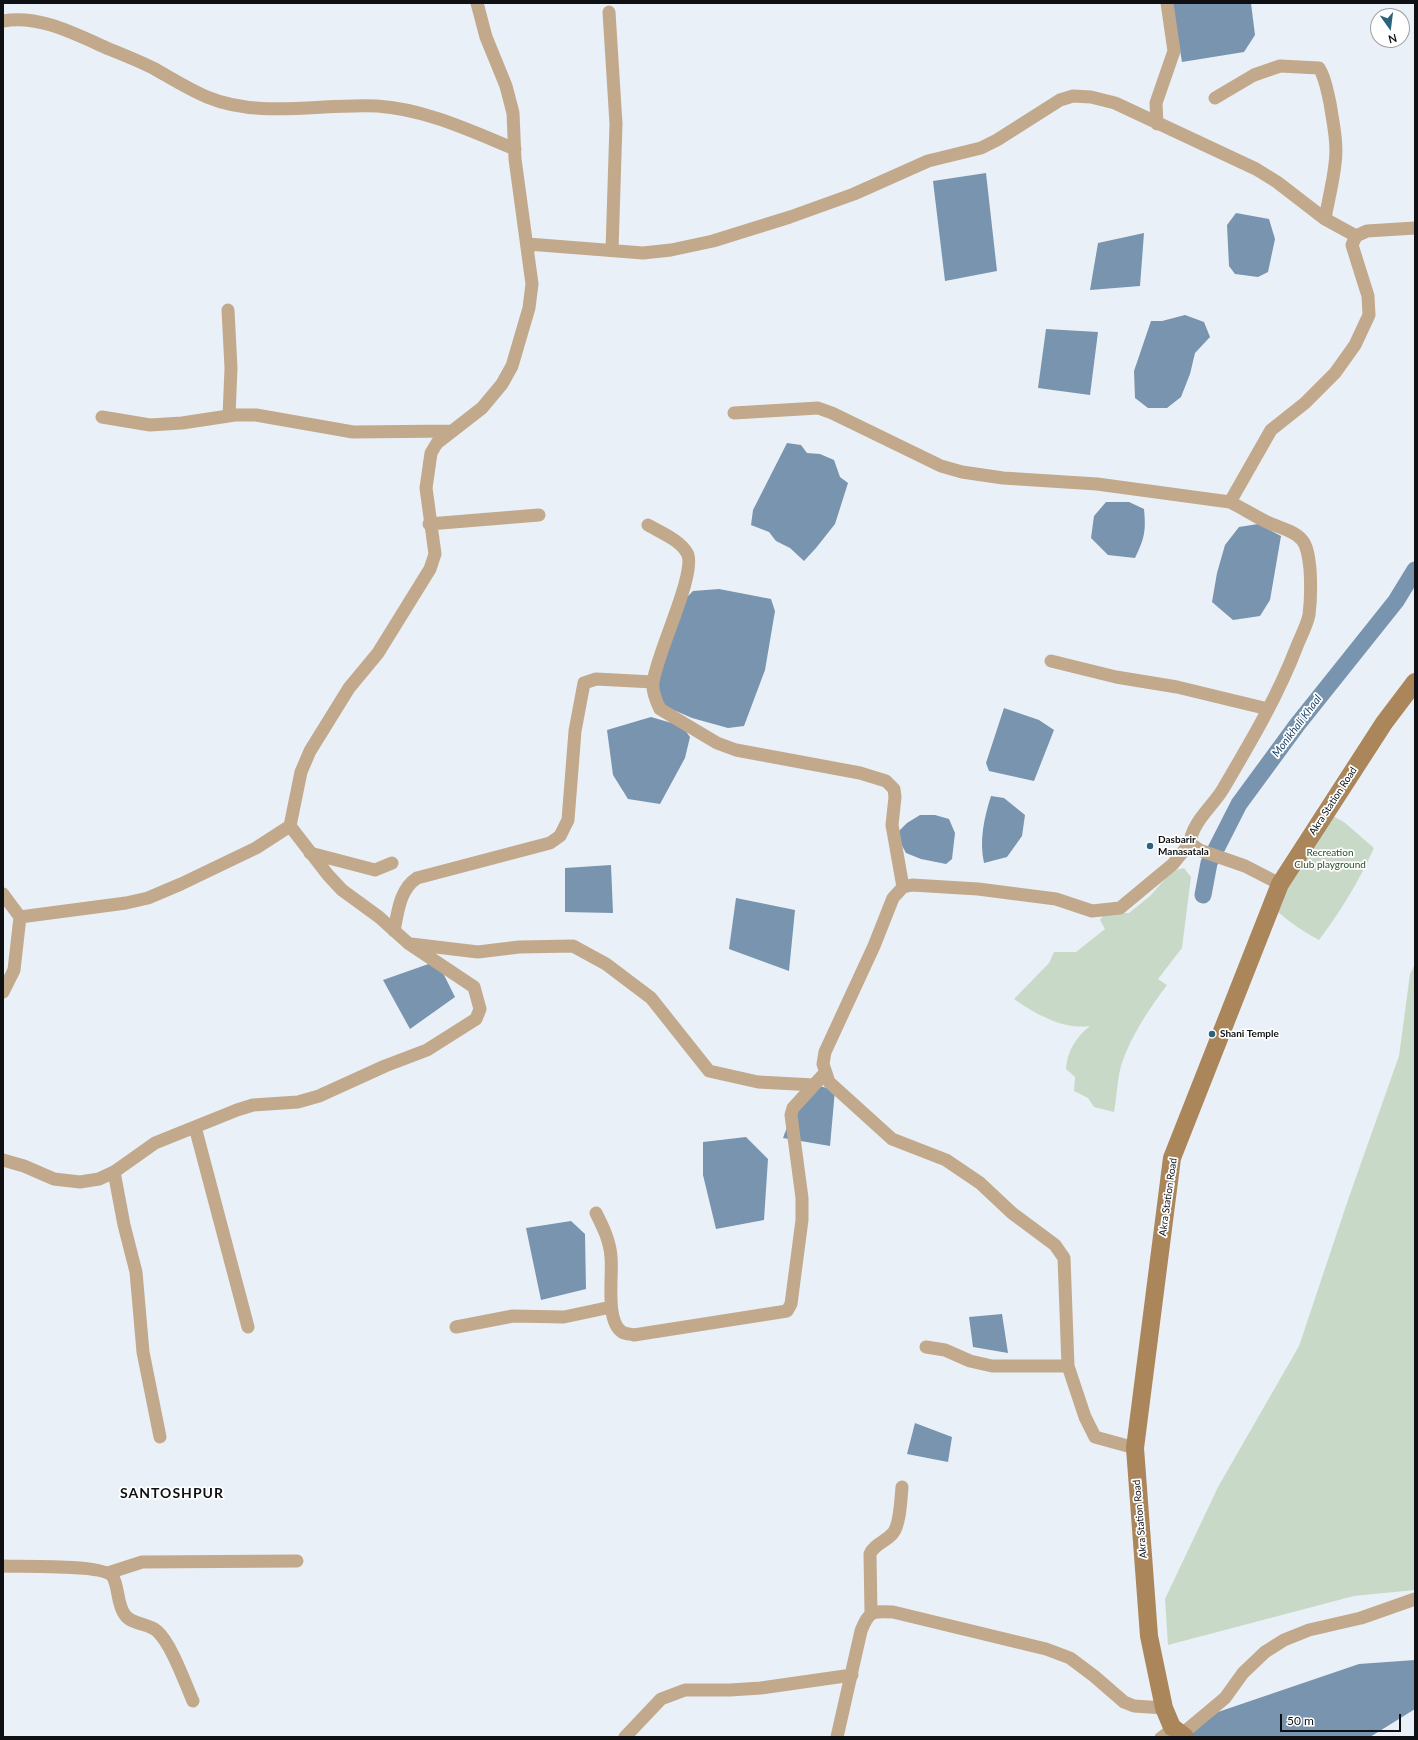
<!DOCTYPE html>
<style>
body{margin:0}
#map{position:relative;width:1418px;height:1740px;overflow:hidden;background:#eaf0f8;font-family:Lato,sans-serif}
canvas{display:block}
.frame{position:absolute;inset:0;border:4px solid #0e1013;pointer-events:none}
.north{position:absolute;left:1370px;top:8px;width:40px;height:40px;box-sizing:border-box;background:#fff;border:1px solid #9f9fa1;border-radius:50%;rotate:166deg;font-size:11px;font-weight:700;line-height:16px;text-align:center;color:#0e1013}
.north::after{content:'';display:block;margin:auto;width:14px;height:18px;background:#2c647e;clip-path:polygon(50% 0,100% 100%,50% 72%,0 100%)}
.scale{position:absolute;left:1280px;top:1714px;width:121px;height:18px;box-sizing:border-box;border:2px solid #0e1013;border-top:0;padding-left:5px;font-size:12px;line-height:14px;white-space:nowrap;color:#0e1013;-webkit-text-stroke:3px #fff;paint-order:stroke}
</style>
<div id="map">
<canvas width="1418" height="1740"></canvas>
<div class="frame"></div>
<div class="north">N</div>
<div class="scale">50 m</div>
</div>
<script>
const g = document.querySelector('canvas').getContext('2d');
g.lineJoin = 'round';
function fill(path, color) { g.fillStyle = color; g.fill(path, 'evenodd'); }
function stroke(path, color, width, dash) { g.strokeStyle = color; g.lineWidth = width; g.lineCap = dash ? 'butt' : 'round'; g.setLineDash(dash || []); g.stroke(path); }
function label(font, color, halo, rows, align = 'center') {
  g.font = font + ' Lato,sans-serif'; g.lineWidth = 3.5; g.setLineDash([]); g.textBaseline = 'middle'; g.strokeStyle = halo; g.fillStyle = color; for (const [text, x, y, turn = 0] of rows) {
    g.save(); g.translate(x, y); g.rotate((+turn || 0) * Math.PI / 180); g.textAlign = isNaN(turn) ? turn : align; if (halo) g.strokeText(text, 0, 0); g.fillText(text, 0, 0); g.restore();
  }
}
const green = new Path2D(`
 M1318,808L1344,822L1374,848C1359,881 1341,911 1319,940C1298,929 1281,916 1264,899Z
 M1184,868L1191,877L1182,948L1158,979L1167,985C1149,1009 1130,1037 1121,1066C1117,1080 1117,1097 1114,1112L1094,1107L1088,1098L1074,1091L1075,1077L1066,1069C1067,1051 1076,1037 1090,1026C1064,1030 1035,1014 1014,999L1049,963L1054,952H1076L1105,929L1100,920L1105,913H1129L1150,896L1172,871Z
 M1415,964V1590L1354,1596L1168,1645L1165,1599L1218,1487L1299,1346L1349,1197L1399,1056L1410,974Z`);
const water = new Path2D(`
 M1172,3H1251L1255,35L1244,52L1182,62Z
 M986,173L997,271L945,281L933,181Z
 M1236,213L1269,219L1275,239L1268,272L1258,277L1235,274L1229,266L1227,225Z
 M1144,233L1140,286L1090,290L1098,243Z
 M1185,315L1204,322L1210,337L1195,353L1190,374L1181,397L1167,408H1148L1135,398L1134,371L1151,321H1162Z
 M1046,329L1098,332L1090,395L1038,388Z
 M787,443L801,445L807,453L820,454L834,460L840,477L848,483L835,524L816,548L804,561L790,548L776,541L769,532L751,525L753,510Z
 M1106,502H1129L1144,509C1146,530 1145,538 1135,558L1108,555L1091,538L1094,516Z
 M1258,524L1281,536L1270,600L1260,616L1233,620L1212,602L1217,573L1225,545L1239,527Z
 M719,589L771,599L775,611L765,670L744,726L728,728L692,718L660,704L657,678L681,603L693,591Z
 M1004,708L1039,720L1054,730L1034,781L989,771L986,763Z
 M651,717L682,726L690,737L685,758L660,804L628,799L613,775L607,730Z
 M991,796L1004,798L1025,815L1022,836L1007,857L984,863C979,841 984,818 991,796Z
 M920,815H935L949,819L955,833L952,859L946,864L921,859L906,853L899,840V831L907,823Z
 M611,865L613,913L565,912V868Z
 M736,898L795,910L789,971L729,949Z
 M437,961L455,997L410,1029L383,980Z
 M804,1082L835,1090L830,1146L783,1138Z
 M746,1137L768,1159L764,1220L716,1229L703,1175V1142Z
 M571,1221L585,1234L586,1289L541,1300L526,1228Z
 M1002,1314L1008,1353L973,1347L969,1317Z
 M915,1423L952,1437L948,1462L907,1454Z
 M1415,1660V1709L1370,1737H1186L1218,1712L1359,1664Z`);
const canal = new Path2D(`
 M1203,895L1209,863L1239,804L1297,725L1396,601L1415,570`);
const pedestrian = new Path2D(`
 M1159,1737L1172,1727`);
const minor = new Path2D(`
 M609,12L616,124L612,250
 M3,21C39,14 77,35 109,49C124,55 139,61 153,68C171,78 188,89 207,97C259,119 322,103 377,106C425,109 471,131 515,149
 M1215,98L1254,75L1280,66L1319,68C1326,79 1327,91 1330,103C1333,123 1338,144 1335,164C1333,183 1328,201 1325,219
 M1157,124L1156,103L1174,51L1167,3
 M528,244L643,253L671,250L713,241L790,217L854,194L928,161L981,148L997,140L1060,100L1073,96L1091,97L1115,103L1256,169L1277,182L1325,219L1356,236
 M228,310L231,368L229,416
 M734,413L818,408L832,413L941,466L962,472L1003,478L1097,484L1230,502C1242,508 1253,515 1265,521C1276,527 1294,530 1302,540C1308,547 1309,560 1310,569C1311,584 1311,599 1309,615C1307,625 1301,636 1297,646C1278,696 1250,743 1223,789C1213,806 1192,822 1190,843L1199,850L1245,866L1280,884
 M102,417L150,425L182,423L235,415H256L353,432L452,431
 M1230,502L1271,430L1305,403L1335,373L1355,345L1369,315L1368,296L1352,245L1356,236L1367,231L1415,228
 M429,524L539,515
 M648,525C660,532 680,540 687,553C698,571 655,657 653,683C652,692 656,701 660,709L717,743L736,750L860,773L886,781L894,789L895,797L892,825L903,887
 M1051,661L1116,677L1177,687L1268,709
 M310,853L375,870L392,863
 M3,894L20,917L14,970L3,992
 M20,917L126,903L148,898L181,884L256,848L290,826L301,772L310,751L349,688L378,653L430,569L435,554L426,488L431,453L437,443L482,408L502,384L512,366L529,308L532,284L515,159L513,113L506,86L486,37L477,3
 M394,931C398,911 400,889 417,878L550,843L560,836L568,820L575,731L584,683L596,679L653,682
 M411,944L478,952L519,947L573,946L606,964L651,998L709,1071L758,1082L814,1085
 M195,1127L248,1327
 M3,1160L24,1166L54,1179L80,1182L99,1179L114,1172L155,1143L237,1110L253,1105L298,1102L319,1096L385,1066L427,1050L476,1019L480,1009L474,987L408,943L379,917L342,890L328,875L290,826
 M114,1172L124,1225L136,1272L143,1352L160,1437
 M596,1213C603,1227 610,1241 611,1257C613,1275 605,1321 622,1332C625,1334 631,1334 634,1335L787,1311L791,1304L802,1220V1198L791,1115L793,1108L825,1073
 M456,1327L513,1316L564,1317L611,1307
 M926,1347L945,1350L970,1361L992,1366H1068
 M1135,1448L1095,1437L1085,1417L1068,1366L1064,1258L1055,1245L1012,1213L980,1183L946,1160L892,1139L829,1082L823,1064L825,1052L874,946L893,898L903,887L912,885L978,889L1056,899L1092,911L1120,908L1173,864L1190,843
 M3,1566C21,1567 105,1564 113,1577C119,1588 117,1605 125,1615C132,1625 149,1623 157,1631C171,1643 185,1683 193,1701
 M108,1573L142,1562L297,1561
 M871,1613L870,1554C874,1544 887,1541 893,1533C900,1525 901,1498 902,1487
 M1182,1734L1225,1698L1243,1673L1265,1652L1284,1640L1309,1630L1361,1618L1415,1599
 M625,1737L661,1699L685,1690H730L761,1688L852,1675
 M837,1737L861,1631C869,1611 872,1611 893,1612L1046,1649L1070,1658L1094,1676L1124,1702L1134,1706L1164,1708`);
const secondary = new Path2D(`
 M1185,1737L1172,1727L1164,1708L1149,1636L1135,1448L1172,1158L1280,884L1384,723L1415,682`);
const markers = [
 [1150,846,4,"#2c647e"],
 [1212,1034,4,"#2c647e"]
];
const streetNames = [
 ["Akra Station Road",1333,801,-57],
 ["Akra Station Road",1168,1197,-82],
 ["Akra Station Road",1140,1519,-95]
];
const poiNames = [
 ["Dasbarir",1158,840],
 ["Manasatala",1158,852],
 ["Shani Temple",1220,1034]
];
const parkNames = [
 ["Recreation",1330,853],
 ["Club playground",1330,865]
];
const waterNames = [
 ["Monikhali Khaal",1297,726,-53]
];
const districtNames = [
 ["SANTOSHPUR",172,1493]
];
fill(green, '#c8dac7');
fill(water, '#7994ae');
stroke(canal, '#7994ae', 17);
stroke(pedestrian, '#c2a98c', 9);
stroke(minor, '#c2a98c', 13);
stroke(secondary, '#ab865a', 18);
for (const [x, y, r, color] of markers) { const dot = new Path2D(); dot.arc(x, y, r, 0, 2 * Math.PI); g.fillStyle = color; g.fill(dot); stroke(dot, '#fff', 1.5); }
label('10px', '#0e1013', '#fff', streetNames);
label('bold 10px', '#0e1013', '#fff', poiNames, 'left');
label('10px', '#274f27', '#fff', parkNames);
label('italic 11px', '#19466b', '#fff', waterNames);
g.letterSpacing = '1px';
label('bold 14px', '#0e1013', '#fff', districtNames);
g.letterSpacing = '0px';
</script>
